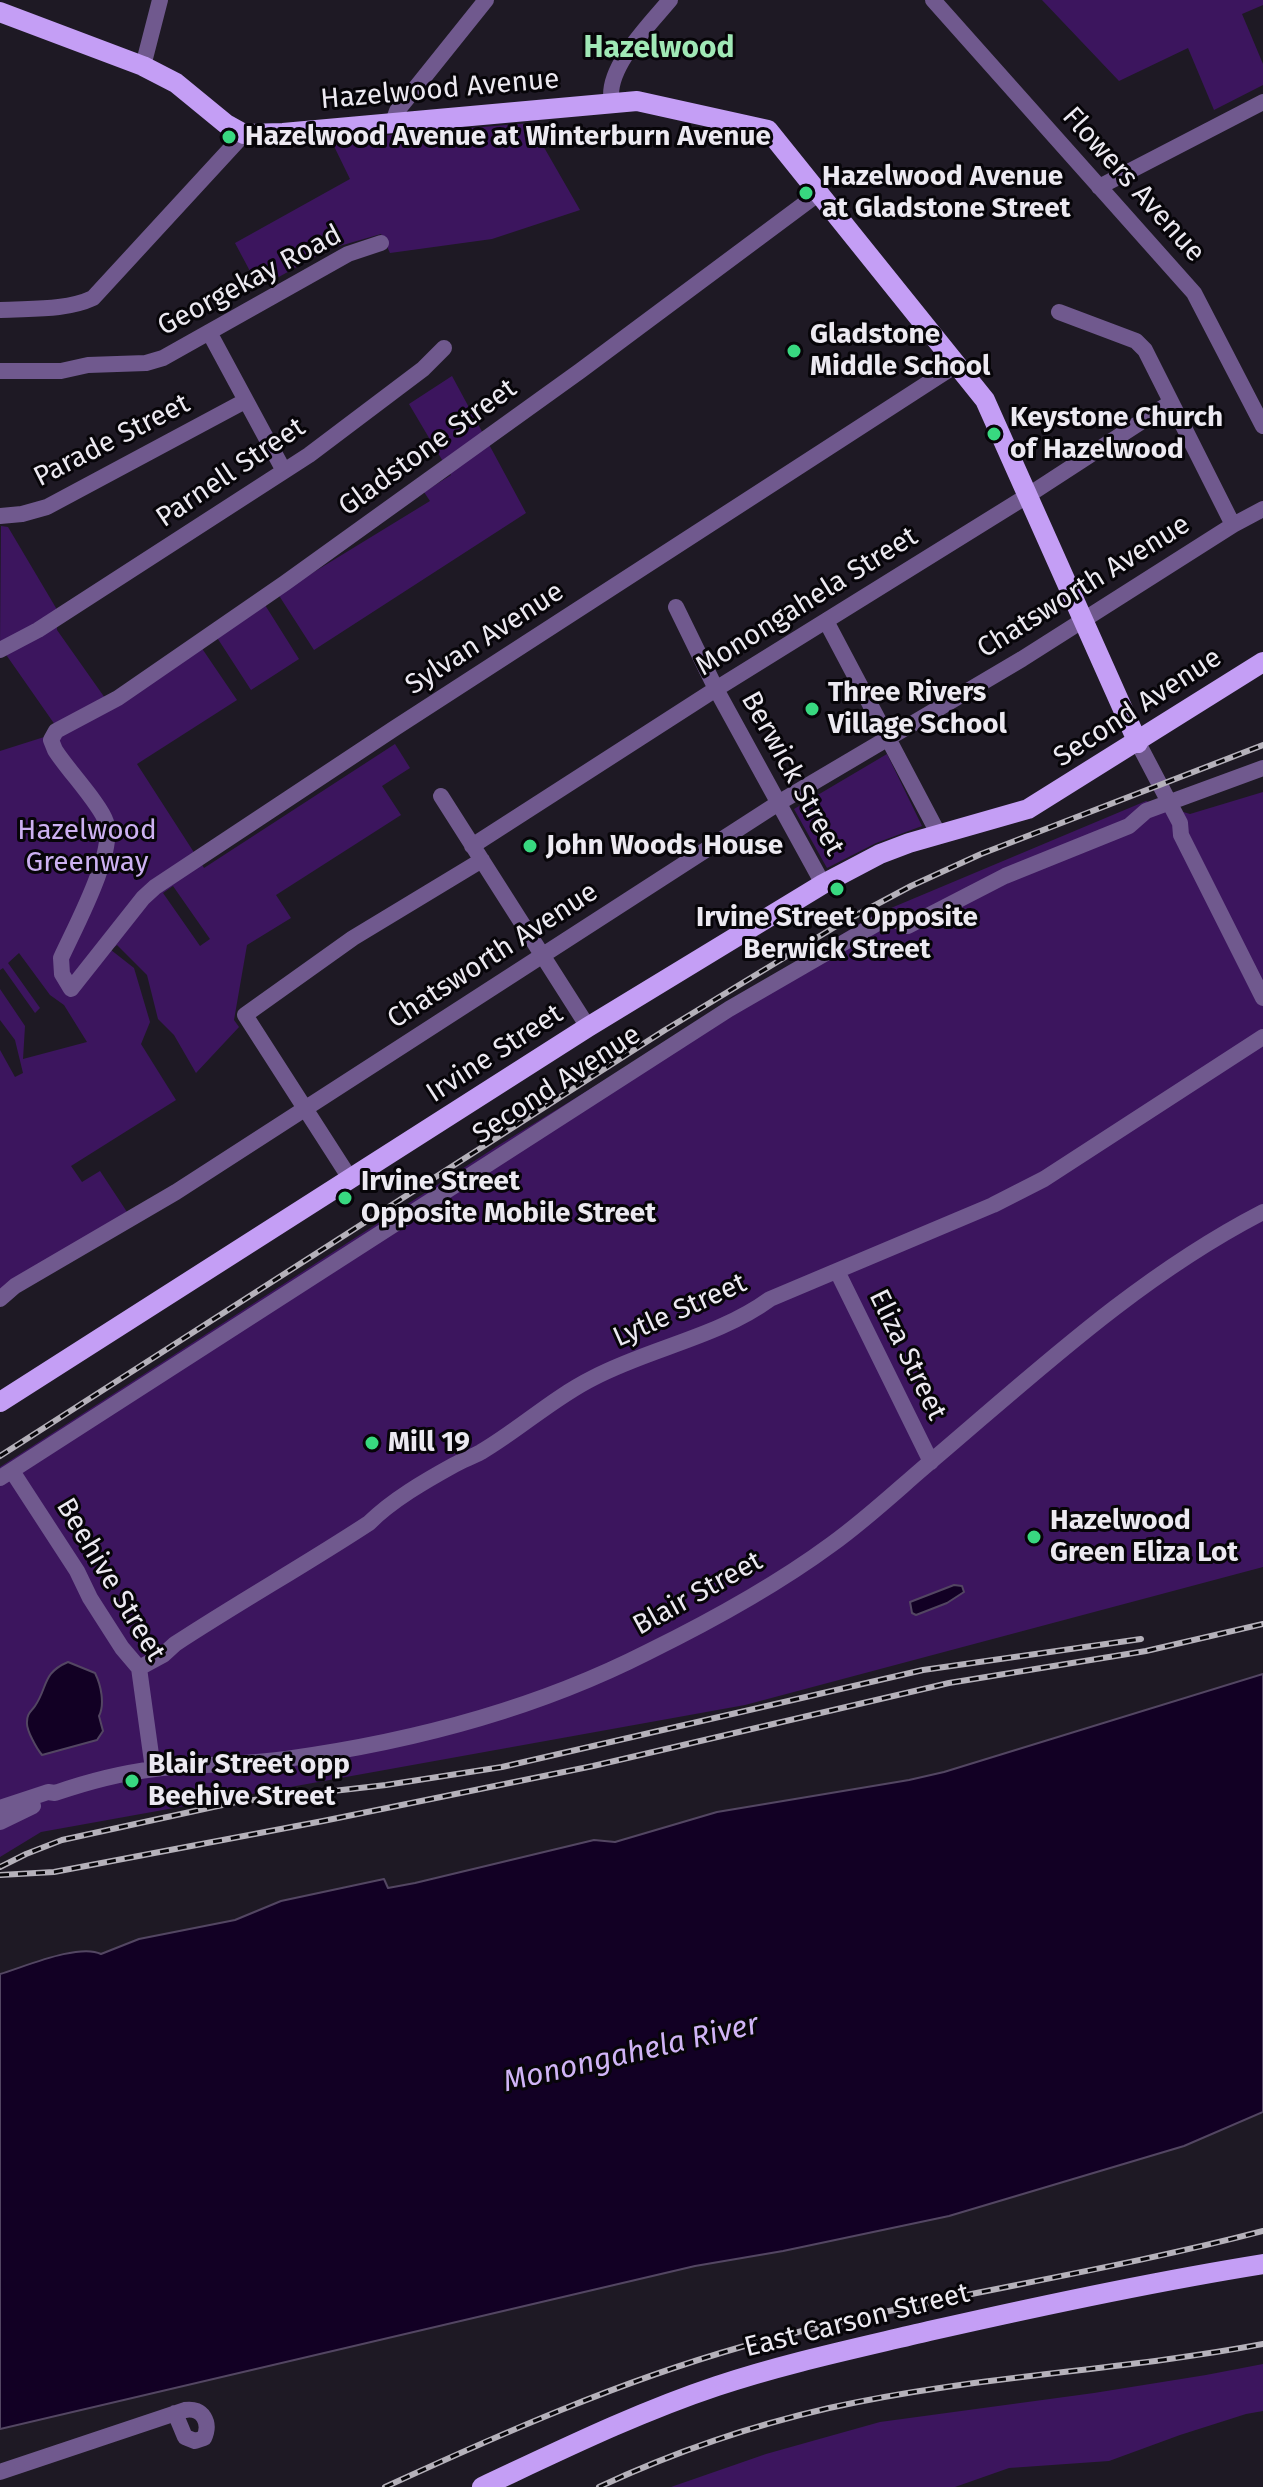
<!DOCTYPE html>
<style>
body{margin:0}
canvas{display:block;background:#1e1924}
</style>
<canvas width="1263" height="2487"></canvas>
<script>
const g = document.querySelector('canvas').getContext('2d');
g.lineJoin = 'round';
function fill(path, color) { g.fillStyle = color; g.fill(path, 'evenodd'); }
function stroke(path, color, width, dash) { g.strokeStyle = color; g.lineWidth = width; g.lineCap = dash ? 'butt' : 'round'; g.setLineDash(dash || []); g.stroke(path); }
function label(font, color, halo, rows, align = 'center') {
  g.font = font + ' "Fira Sans",sans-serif'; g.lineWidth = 6; g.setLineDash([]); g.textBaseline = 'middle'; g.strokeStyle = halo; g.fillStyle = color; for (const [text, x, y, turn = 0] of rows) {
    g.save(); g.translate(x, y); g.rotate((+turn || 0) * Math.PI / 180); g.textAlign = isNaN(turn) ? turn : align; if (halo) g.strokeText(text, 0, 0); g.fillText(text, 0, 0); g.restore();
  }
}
const green = new Path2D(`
 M1042,0H1263V5L1242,14L1263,64V85L1214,110L1188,48L1119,81Z
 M530,123L580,210L492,239L390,253L381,234L329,249L259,288L235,243L350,179L331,140Z
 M452,376L526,513L314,650L278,594L430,501L424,492L451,475L409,404Z
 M1,526L8,527L56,608L57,630L112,708L201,647L237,700L137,764L204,868L395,744L410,768L382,786L401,815L276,895L291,918L247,945L234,1020L239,1027L196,1073L174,1035L158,1019L147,975L117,945L111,950L134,968L150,1022L141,1044L176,1100L71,1166L82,1182L100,1171L127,1212L0,1293V1050L15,1077L23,1073L15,1040L0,1020V989L25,1026L23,1059L87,1042L64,1005L50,995L19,953L8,963L40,1008L35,1013L3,968L0,970V751L60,732L0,646ZM173,886L210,939L200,946L163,893Z
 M265,605L299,659L251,690L216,636Z
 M887,754L922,826L876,843L827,868L794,809Z
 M1263,792V1567L745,1705L41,1832L0,1857V1467L499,1145L872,916L1146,801L1190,814Z
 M1263,2364V2411L1246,2414L1180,2435L1109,2461L1009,2468L955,2487H671L766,2454L880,2422L1094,2393L1206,2375Z`);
const water = new Path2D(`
 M954,1585L962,1586L964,1592L947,1603L916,1615L912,1613L910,1602Z
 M68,1662L95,1673C101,1685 105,1704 99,1716L103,1731L97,1740L42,1755C37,1749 26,1730 27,1722C27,1713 31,1712 35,1706C48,1687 42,1673 68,1662Z
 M1263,1674V2112L1184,2146L949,2216L783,2251L695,2266L0,2429V1974C24,1967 79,1943 101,1954L139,1939L235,1920L281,1901L384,1879L388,1888L415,1883L594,1840L615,1842L717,1812L909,1780L944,1772Z`);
const minor = new Path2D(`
 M933,0L1194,293L1263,426
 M143,66L160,0
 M612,102C604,69 651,23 670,0
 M393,122L397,111L486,0
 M1099,187L1263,102
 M819,193L580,371L285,583L118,698L56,731L51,740L55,750C66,768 101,805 106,822C116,852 75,927 61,958L62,974L71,989L143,898L155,887L395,728L956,365
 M0,310C30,308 65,311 93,298L244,134
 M1059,312L1136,341L1145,350L1233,525
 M209,332L284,471
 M0,371H61L88,365L146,363L163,358L348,254L381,243
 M0,516L22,514L47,507L245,401
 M676,607L716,689L823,884
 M826,621L938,833
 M0,650L38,630L309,455L423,369L444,348
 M1138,743L1180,823L1181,835L1263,998
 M441,796L588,1027
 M472,846L716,689L1027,496L1170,403
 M351,1180L245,1015L353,938L482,860
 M837,1271L931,1462
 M0,1299L15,1286L176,1192L780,802L1022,659L1233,525L1263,509
 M12,1471L77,1571L90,1598L122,1648L139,1668L153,1769
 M0,1478L729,1009L876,924L894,919L908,926L1005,876L1129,826L1146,811L1263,768
 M139,1668L163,1655L175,1644C239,1602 305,1565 369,1523C392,1500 425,1481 454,1465C463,1460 472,1457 481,1452C520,1429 553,1398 593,1378C650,1348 718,1337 770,1299L993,1205L1044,1179L1263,1037
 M0,1808L48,1792L55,1793C87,1782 121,1773 155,1769C198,1764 242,1765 286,1759C410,1742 536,1709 648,1652C711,1621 775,1586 832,1544C864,1521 893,1494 922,1469C1031,1377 1135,1278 1263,1212
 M0,1822L33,1806
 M0,2472L185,2410C203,2407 211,2423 204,2438L195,2441L185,2437L175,2413`);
const major = new Path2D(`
 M0,12L143,66L176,83L226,124L244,134L283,133L637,101L768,130L985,400L1138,743
 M0,1402L588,1027L823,884L880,854L909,843L1028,809L1263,662
 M482,2487C559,2451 636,2413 717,2386C786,2363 858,2348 929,2331C1039,2306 1151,2282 1263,2264`);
const rail = new Path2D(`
 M0,1456L665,1030L838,925L911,886L981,854L1263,745
 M0,1867L26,1854L62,1840L236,1802L386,1785L502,1767L923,1670L1141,1639
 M0,1875L54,1872L323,1821L593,1766L949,1683L1146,1651L1263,1624
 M385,2487C501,2434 618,2382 741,2347C913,2299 1091,2276 1263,2231
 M599,2487C672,2453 750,2426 829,2408C972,2376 1119,2371 1263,2344`);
const markers = [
 [229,137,8,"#38d880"],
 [806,193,8,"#38d880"],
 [794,351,8,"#38d880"],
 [994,434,8,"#38d880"],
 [812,709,8,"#38d880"],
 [530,846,8,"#38d880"],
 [837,889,8,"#38d880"],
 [345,1198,8,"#38d880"],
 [372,1443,8,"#38d880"],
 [1034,1537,8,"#38d880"],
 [132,1781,8,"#38d880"]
];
const streetNames = [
 ["Hazelwood Avenue",440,90,-5],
 ["Flowers Avenue",1133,185,48],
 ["Georgekay Road",250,281,-28],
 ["Parade Street",112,441,-27],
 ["Gladstone Street",428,448,-36],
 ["Parnell Street",231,473,-34],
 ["Chatsworth Avenue",1084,587,-32],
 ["Monongahela Street",807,602,-32],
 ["Sylvan Avenue",485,639,-33],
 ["Second Avenue",1138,708,-33],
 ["Berwick Street",792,774,61],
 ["Chatsworth Avenue",493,956,-33],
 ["Irvine Street",495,1054,-33],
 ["Second Avenue",557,1085,-33],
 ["Lytle Street",680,1311,-24],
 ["Eliza Street",907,1355,64],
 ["Beehive Street",110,1580,59],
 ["Blair Street",698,1594,-29],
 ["East Carson Street",857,2321,-14]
];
const poiNames = [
 ["Hazelwood Avenue at Winterburn Avenue",245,137],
 ["Hazelwood Avenue",822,177],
 ["at Gladstone Street",822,209],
 ["Gladstone",810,335],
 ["Middle School",810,367],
 ["Keystone Church",1010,418],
 ["of Hazelwood",1010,450],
 ["Three Rivers",828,693],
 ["Village School",828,725],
 ["John Woods House",546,846],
 ["Irvine Street Opposite",837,918,"center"],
 ["Berwick Street",837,950,"center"],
 ["Irvine Street",361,1182],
 ["Opposite Mobile Street",361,1214],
 ["Mill 19",388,1443],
 ["Hazelwood",1050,1521],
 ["Green Eliza Lot",1050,1553],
 ["Blair Street opp",148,1765],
 ["Beehive Street",148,1797]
];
const parkNames = [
 ["Hazelwood",87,831],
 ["Greenway",87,863]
];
const neighbourhoodNames = [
 ["Hazelwood",659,49]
];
const waterNames = [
 ["Monongahela River",631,2054,-13]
];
fill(green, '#3c155e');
fill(water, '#120024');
stroke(water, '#534662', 2);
stroke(minor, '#70598e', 16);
stroke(major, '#c49ef5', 20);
stroke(rail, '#b5b1ba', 6);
stroke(rail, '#070509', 3, [9]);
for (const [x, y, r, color] of markers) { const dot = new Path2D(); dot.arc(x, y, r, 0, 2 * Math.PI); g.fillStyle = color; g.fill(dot); stroke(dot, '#070509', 3); }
label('28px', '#ece9f1', '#070509', streetNames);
label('bold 28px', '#ece9f1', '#070509', poiNames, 'left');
label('28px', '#cdb1f2', '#070509', parkNames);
label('bold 30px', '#a0e8b6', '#070509', neighbourhoodNames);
label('italic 30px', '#d0b4f6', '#070509', waterNames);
</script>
